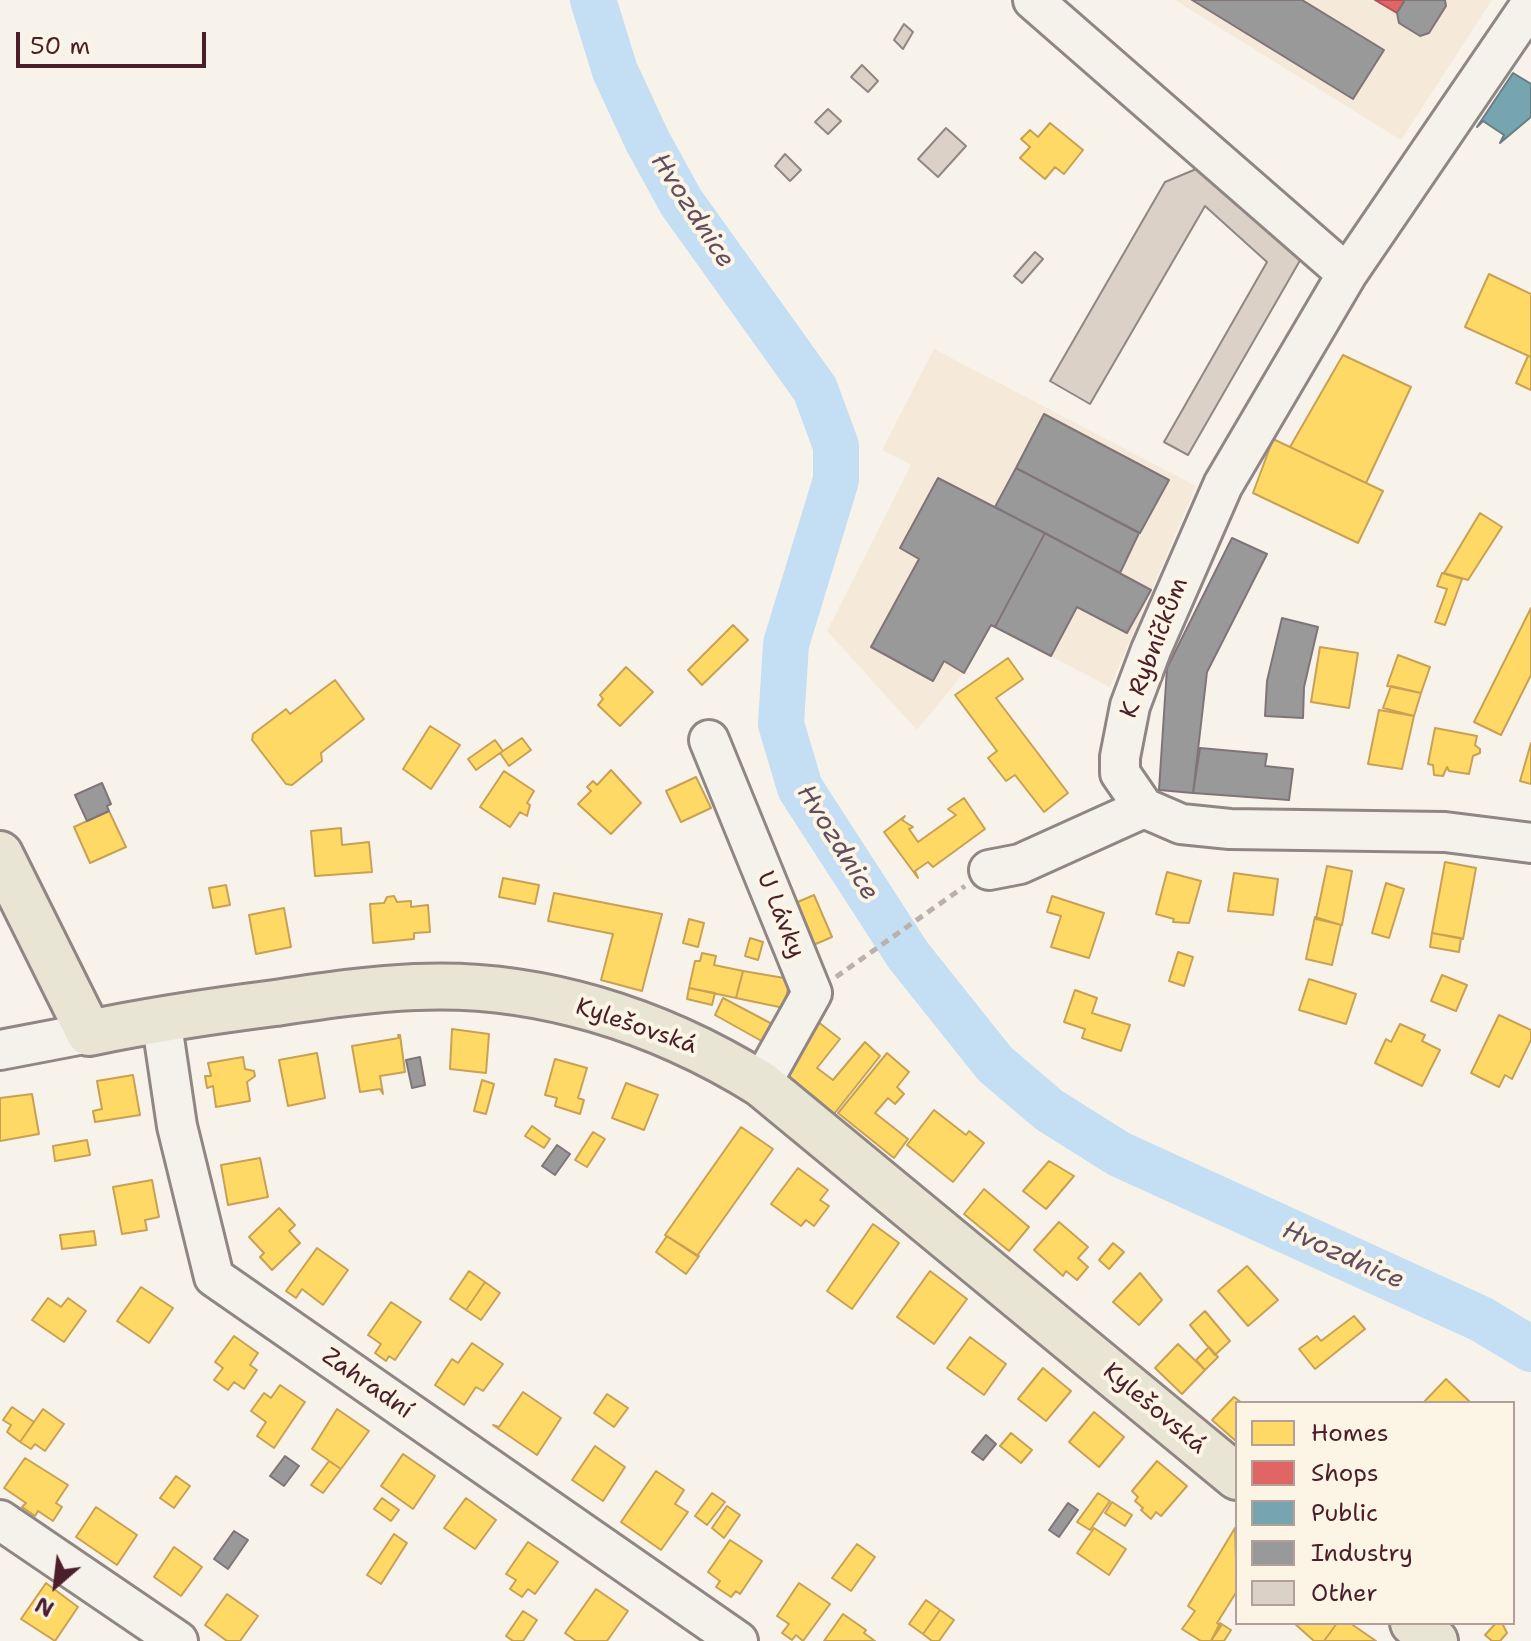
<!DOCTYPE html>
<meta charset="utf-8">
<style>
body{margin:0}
#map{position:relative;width:1531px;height:1641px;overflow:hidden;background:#f7f3ea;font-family:"Shantell Sans",sans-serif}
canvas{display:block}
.legend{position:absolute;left:1235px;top:1401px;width:280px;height:224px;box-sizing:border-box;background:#fcf5e5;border:2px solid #b59f9b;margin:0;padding:10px 14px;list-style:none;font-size:24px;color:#4a1f2b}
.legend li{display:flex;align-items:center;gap:16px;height:40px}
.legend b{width:40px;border:2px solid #b59f9b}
.north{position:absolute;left:16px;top:1545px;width:80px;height:80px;-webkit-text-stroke:6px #fcf5e5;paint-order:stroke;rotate:208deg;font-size:22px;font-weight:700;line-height:32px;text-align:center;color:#4a1f2b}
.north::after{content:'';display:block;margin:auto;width:28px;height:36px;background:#4a1f2b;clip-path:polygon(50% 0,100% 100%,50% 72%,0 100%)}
.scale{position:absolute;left:16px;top:32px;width:190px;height:36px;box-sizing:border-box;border:4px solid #4a1f2b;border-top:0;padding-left:10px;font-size:24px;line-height:28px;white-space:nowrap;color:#4a1f2b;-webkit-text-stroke:6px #fcf5e5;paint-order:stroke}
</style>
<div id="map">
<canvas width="1531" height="1641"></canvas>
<ul class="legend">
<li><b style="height:22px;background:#ffd966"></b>Homes</li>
<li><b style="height:22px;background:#e06666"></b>Shops</li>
<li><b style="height:22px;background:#76a5af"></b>Public</li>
<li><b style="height:22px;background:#999"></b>Industry</li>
<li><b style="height:22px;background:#dbd1c6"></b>Other</li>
</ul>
<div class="north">N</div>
<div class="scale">50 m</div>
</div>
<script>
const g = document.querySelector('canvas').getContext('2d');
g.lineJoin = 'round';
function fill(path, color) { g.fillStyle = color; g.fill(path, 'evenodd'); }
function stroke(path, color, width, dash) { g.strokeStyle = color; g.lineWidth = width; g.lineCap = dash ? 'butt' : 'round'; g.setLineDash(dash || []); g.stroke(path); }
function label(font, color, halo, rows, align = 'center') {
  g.font = font + ' "Shantell Sans",sans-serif'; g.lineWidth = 8; g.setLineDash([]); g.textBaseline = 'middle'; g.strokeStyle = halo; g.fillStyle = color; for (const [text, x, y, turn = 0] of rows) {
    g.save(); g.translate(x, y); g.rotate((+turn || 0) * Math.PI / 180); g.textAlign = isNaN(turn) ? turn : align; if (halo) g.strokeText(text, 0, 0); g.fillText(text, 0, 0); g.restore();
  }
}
const built = new Path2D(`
 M1175,0H1492L1401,140Z
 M934,349L1196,486L1110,687L991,625L964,673L917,730L827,631L911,465L882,450Z`);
const homes = new Path2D(`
 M1050,123L1083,150L1064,174L1055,167L1045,179L1020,158L1030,147L1021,139L1030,130L1038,137Z
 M1489,274L1531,294V357L1465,327Z
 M1343,355L1411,387L1366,483L1290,447Z
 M1528,356L1531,357V390L1516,383Z
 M1273,439L1383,491L1358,543L1253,493Z
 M1480,513L1502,527L1468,580L1444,573Z
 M1442,573L1462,579L1445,625L1435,622L1447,589L1437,586Z
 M1531,608V675L1501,735L1474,722Z
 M733,625L748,640L702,685L688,670Z
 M1320,647L1358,653L1349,708L1311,702Z
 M1398,655L1430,667L1421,693L1387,686Z
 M1008,658L1023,679L996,698L1068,793L1044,812L1015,775L1006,781L988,758L997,751L955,695Z
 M626,667L653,692L620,726L598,705L603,699L600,695Z
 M335,680L364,719L321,753L322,761L292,785L286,784L252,740L253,734L286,709L290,714Z
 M1391,686L1421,693L1414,716L1383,708Z
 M1379,710L1414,716L1402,769L1368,764Z
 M430,726L460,745L431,789L403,769Z
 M1435,728L1477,736L1475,745L1480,749V753L1473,756L1469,774L1449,771L1447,767L1443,776L1434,775L1433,765L1428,764Z
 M522,738L531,750L509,766L500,753Z
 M495,740L503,751L476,770L468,759Z
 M1531,743V784L1520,781Z
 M611,770L641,803L611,834L578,804L591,791L587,787L593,781L597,785Z
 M504,771L534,791L527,803L530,805L527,816L520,812L510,827L480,807Z
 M696,777L711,808L681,822L666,791Z
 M964,798L985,829L933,867L928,862L915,871L918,878L884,832L905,816L902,820L913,827L909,829L918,842L956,815L948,809Z
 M109,811L126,847L90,863L74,827Z
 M341,828L342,845L369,842L372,872L315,876L311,831Z
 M1445,862L1476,868L1463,939L1432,933Z
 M1327,866L1352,871L1342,925L1316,919Z
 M1167,872L1201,881L1189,923L1173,922L1174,919L1156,914Z
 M1234,873L1278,879L1273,915L1228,911Z
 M503,878L539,885L535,904L499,897Z
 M1386,883L1404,889L1389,938L1372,933Z
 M226,885L230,905L213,908L209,888Z
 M554,893L662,914L642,991L601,980L613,934L548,921Z
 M814,895L832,937L804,949L786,907Z
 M394,896L397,902L411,901V907L428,905L430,932L414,933V939L373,943L370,904L384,903L387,897Z
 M1052,896L1104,913L1089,958L1051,947L1061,916L1047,912Z
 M284,908L291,947L256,954L249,915Z
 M1315,917L1341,925L1332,965L1306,959Z
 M689,919L704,923L698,947L683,943Z
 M1432,933L1461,938L1459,952L1430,947Z
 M750,938L763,942L758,960L745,956Z
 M1178,952L1193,957L1184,986L1169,981Z
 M702,953L716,956L714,965L743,971L736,998L689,988L695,961H700Z
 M743,971L790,979L784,1008L736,998Z
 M1442,975L1467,985L1456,1011L1431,1001Z
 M1309,979L1356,994L1346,1024L1299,1010Z
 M689,988L715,993L712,1005L687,999Z
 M1075,990L1097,998L1092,1013L1130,1025L1121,1051L1082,1038L1085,1029L1064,1022Z
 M723,998L776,1026L767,1044L715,1015Z
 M1499,1015L1531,1030V1040L1512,1079L1505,1075L1499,1087L1471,1073Z
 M817,1021L840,1039L817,1068L833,1080L865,1042L880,1056L834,1114L779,1069Z
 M1400,1024L1425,1035L1422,1041L1440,1050L1422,1086L1375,1063L1386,1039L1391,1042Z
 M452,1029L489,1034L486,1073L450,1069Z
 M398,1035H400L405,1072L380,1076L383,1094L380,1089L360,1092L352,1046L399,1038Z
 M317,1053L325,1098L288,1106L279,1060Z
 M887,1053L909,1072L897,1087L904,1094L895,1104L888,1098L875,1113L908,1139L894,1158L838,1113Z
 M243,1057L245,1069L254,1071L255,1076L247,1082L250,1101L216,1107L213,1086L207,1088L205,1076H211L208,1063Z
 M555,1059L587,1068L578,1098L584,1100L580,1114L555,1106L557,1098L545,1095Z
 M133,1075L140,1115L95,1122L93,1111L102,1109L97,1081Z
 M482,1080L494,1084L486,1114L474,1111Z
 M626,1083L658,1095L644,1130L612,1118Z
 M32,1094L39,1134L0,1141V1098Z
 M934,1110L966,1135L969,1131L984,1143L953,1182L907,1145Z
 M532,1126L550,1139L544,1148L525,1136Z
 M741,1127L773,1149L697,1256L665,1235Z
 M593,1132L605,1139L587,1167L575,1160Z
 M87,1140L90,1155L55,1161L53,1146Z
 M260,1158L268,1197L228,1205L221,1165Z
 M1049,1161L1074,1176L1046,1209L1023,1191Z
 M798,1168L828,1190L820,1200L829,1206L814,1226L806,1220L801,1226L771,1204Z
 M152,1180L159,1217L145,1220L147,1230L122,1234L113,1187Z
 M984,1189L1029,1227L1009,1251L964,1214Z
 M279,1208L295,1225L289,1231L300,1243L272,1270L260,1257L264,1253L249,1237Z
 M1059,1222L1088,1247L1078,1258L1088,1267L1077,1280L1066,1271L1063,1276L1034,1250Z
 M873,1224L899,1243L852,1309L827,1291Z
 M94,1231L96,1245L62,1249L60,1235Z
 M667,1236L699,1256L686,1274L656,1252Z
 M1113,1243L1124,1252L1109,1269L1099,1260Z
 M317,1248L348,1270L323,1305L302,1289L296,1298L286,1291Z
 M1247,1266L1278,1300L1248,1326L1218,1291Z
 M469,1271L485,1282L466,1310L450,1299Z
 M930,1271L967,1299L934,1344L897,1317Z
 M1140,1273L1162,1300L1139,1325L1113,1302Z
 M485,1282L500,1293L481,1320L466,1310Z
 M141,1287L173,1308L149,1343L117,1321Z
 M48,1298L61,1307L68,1298L86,1311L64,1342L32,1320Z
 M391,1302L421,1322L395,1360L389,1356L386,1361L375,1353L381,1344L368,1335Z
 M1205,1311L1230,1341L1215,1355L1190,1325Z
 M1354,1316L1365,1329L1315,1369L1299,1349L1317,1336L1321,1341Z
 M234,1336L258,1353L250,1365L257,1370L244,1389L234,1382L228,1390L214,1380L223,1368L215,1362Z
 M970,1337L1006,1364L984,1395L947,1368Z
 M472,1343L503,1364L483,1391L476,1387L464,1405L435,1385L452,1359L458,1363Z
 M1178,1344L1205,1370L1182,1394L1155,1368Z
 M1209,1347L1218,1357L1205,1370L1196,1360Z
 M1043,1368L1071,1391L1046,1421L1018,1399Z
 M1446,1379L1471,1403H1423Z
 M280,1385L305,1402L274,1448L257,1436L266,1422L251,1411L264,1393L271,1398Z
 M523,1392L561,1418L537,1455L493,1425L499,1427Z
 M607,1394L628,1408L614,1427L594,1413Z
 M1234,1397L1242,1403H1237V1442L1212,1420Z
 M12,1407L34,1422L20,1442L7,1432L11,1425L3,1420Z
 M43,1409L64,1424L45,1451L35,1444L31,1449L20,1442Z
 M337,1409L369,1431L341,1469L312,1449Z
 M1094,1412L1124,1437L1099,1467L1069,1442Z
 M1011,1433L1032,1450L1021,1463L1000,1446Z
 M595,1446L625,1467L603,1501L572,1480Z
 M403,1454L435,1476L413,1509L381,1486Z
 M25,1458L68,1485L56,1503L62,1507L53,1521L38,1511L35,1516L22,1507L26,1503L4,1488Z
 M329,1461L341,1469L323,1493L311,1485Z
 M1157,1461L1187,1486L1161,1516L1156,1512L1151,1519L1141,1510L1143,1508L1135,1501L1138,1497L1132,1491Z
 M656,1471L684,1490L675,1504L688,1512L661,1550L621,1522Z
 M176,1476L190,1486L174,1508L160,1498Z
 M712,1493L725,1502L707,1525L695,1516Z
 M1098,1493L1110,1501L1090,1530L1077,1522Z
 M382,1498L399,1510L391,1521L374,1509Z
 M466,1498L496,1520L475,1549L444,1528Z
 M1112,1502L1132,1515L1125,1526L1105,1513Z
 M727,1506L740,1515L724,1538L712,1528Z
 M96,1507L137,1535L117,1565L76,1537Z
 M1094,1528L1126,1549L1109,1575L1077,1553Z
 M1235,1528L1237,1591L1217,1623L1221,1626L1211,1641H1201L1182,1629L1195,1611L1188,1606Z
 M394,1534L407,1543L381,1584L367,1575Z
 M730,1540L762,1561L740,1594L736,1591L731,1597L716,1587L720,1581L708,1572Z
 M528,1542L558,1562L535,1594L528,1589L522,1597L510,1589L516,1580L506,1574Z
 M857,1544L875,1557L851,1591L832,1578Z
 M174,1547L202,1567L181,1596L154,1577Z
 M46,1583L78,1607L55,1641L21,1619Z
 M799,1583L830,1604L803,1641L796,1635L792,1640L782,1633L789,1624L777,1616Z
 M596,1589L628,1611L607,1641H576L565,1633Z
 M227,1594L258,1616L240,1641H227L205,1625Z
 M926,1600L940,1610L923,1634L909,1624Z
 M940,1610L954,1620L939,1641H932L923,1634Z
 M523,1611L537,1620L523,1641H513L506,1636Z
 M843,1614L866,1630L864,1633L875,1641H824Z
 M1220,1623L1231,1630L1224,1641H1211Z
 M1294,1623H1337L1324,1641H1314Z
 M1337,1623H1350L1376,1641H1324Z
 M1496,1623H1502L1507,1633L1500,1641H1492L1485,1635Z`);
const shops = new Path2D(`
 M1375,0H1405L1397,13Z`);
const public = new Path2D(`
 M1513,73L1531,84V117L1500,143L1504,135L1483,121L1477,127Z`);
const industry = new Path2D(`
 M1192,0H1302L1384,50L1353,99Z
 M1405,0H1445L1446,6L1429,33L1420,36L1399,23L1397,13Z
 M1044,414L1169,480L1140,533L1016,468Z
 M1016,468L1139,533L1120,573L995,507Z
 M938,478L1045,533L995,627L991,625L964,673L944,661L933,681L871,647L919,559L900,548Z
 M1045,533L1151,590L1127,633L1077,607L1051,656L995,627Z
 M1232,538L1267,554L1207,672L1193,793L1159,790L1167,668Z
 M1282,618L1318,627L1304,687L1303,718L1265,716L1267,681Z
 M1200,748L1267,754L1265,766L1293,769L1289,800L1193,793Z
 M102,783L111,804L107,806L109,811L87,821L75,795Z
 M420,1057L425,1085L412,1088L406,1060Z
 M557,1145L570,1154L555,1175L542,1166Z
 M986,1435L996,1444L983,1460L972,1452Z
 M285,1456L299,1466L284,1486L270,1476Z
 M1068,1503L1078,1510L1059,1537L1049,1530Z
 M234,1531L248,1540L228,1569L214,1559Z`);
const river = new Path2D(`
 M593,0L615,71L647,140L681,202L815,389L836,446V480L786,644L781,724L800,788L908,955L995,1064L1049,1110L1119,1154L1481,1319L1531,1349`);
const building = new Path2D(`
 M904,24L913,32L903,49L894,40Z
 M862,65L878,81L868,92L851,77Z
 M828,109L841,121L828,134L815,122Z
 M946,128L966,146L938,177L918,159Z
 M785,154L801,170L790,181L775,166Z
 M1201,167L1302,257L1188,455L1164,442L1267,262L1205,206L1090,404L1050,381L1165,182Z
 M1035,252L1043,259L1022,283L1014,276Z`);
const path = new Path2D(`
 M836,977L965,886`);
const minor = new Path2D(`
 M1033,0L1347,274
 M1531,4L1347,274L1223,485L1151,650L1130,706L1120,757V773L1144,808L1181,824L1230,829L1445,832L1531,843
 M709,740L812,993L761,1084
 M989,870L1020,864L1144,808
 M161,1018L177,1126L214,1277L738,1641
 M0,1050L89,1033
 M0,1520L178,1641`);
const major = new Path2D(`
 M0,854L89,1033C151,1020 212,1011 275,1003C322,996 368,989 415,987C537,981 658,1020 761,1084L1237,1477
 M1413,1623L1435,1641`);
const streetNames = [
 ["K Rybníčkům",1155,648,-69],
 ["U Lávky",780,915,68],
 ["Kylešovská",636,1027,19],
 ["Zahradní",367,1384,35],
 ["Kylešovská",1154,1409,40]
];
const waterNames = [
 ["Hvozdnice",692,211,57],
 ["Hvozdnice",837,843,58],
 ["Hvozdnice",1343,1256,24]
];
fill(built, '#f5e9d9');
fill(homes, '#ffd966');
stroke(homes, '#c9a154', 2);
fill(shops, '#e06666');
stroke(shops, '#b35154', 2);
fill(public, '#76a5af');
stroke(public, '#697d87', 2);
fill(industry, '#999');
stroke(industry, '#817478', 2);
stroke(river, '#c4def4', 46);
fill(building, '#dbd1c6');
stroke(building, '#908684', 2);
stroke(minor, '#908684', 44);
stroke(major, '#908684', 50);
stroke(path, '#b8b1ae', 5, [8, 6]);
stroke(minor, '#f5f2ec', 38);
stroke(major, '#e9e5d5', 44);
label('24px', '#4a1f2b', '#fcf5e5', streetNames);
label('italic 26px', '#634c5e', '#fcf5e5', waterNames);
</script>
